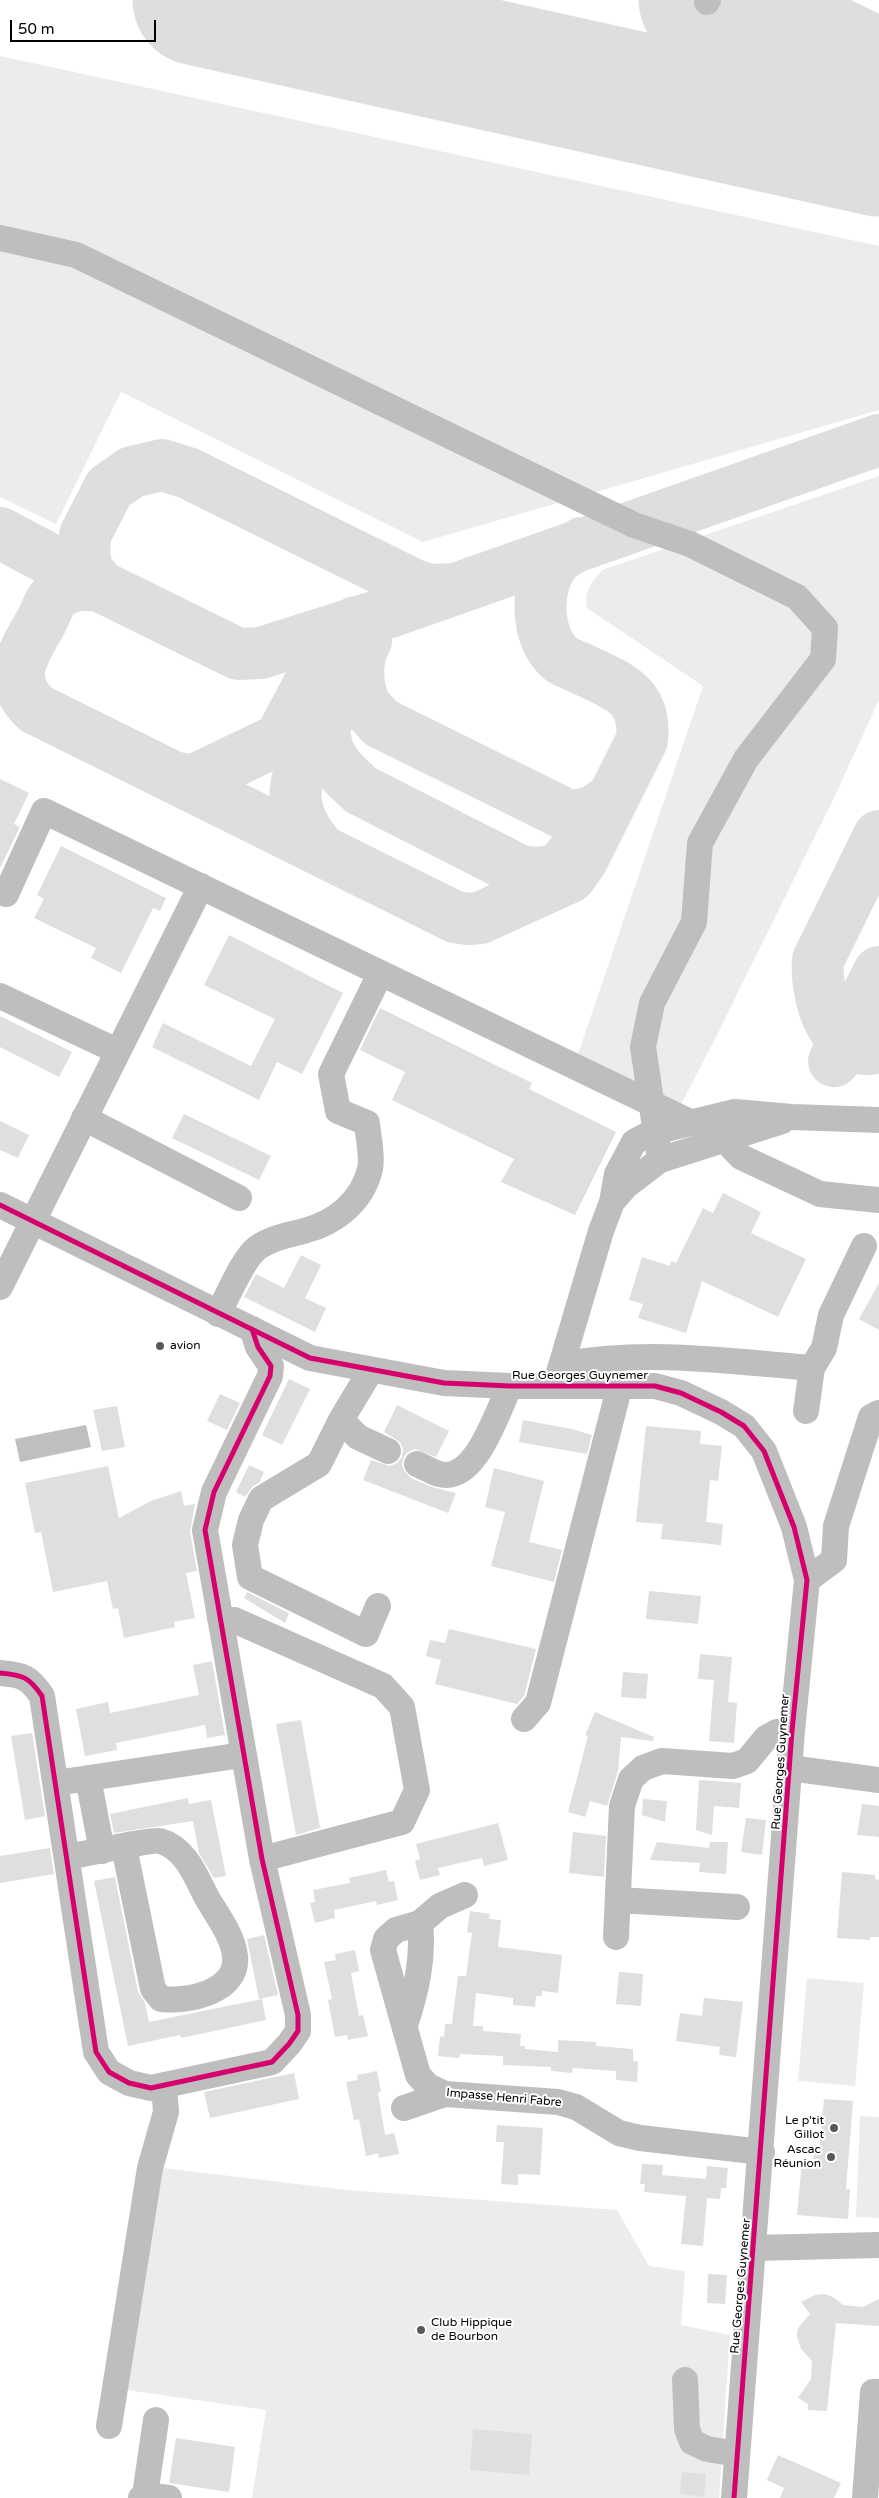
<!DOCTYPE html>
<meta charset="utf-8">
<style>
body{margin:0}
#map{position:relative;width:879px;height:2498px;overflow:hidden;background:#fff;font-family:"Varela Round",sans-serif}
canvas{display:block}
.scale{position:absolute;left:10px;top:20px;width:146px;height:22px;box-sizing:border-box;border:2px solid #000;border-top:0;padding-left:6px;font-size:15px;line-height:18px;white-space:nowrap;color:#000;-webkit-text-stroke:4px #fff;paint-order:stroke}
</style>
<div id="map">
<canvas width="879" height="2498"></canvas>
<div class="scale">50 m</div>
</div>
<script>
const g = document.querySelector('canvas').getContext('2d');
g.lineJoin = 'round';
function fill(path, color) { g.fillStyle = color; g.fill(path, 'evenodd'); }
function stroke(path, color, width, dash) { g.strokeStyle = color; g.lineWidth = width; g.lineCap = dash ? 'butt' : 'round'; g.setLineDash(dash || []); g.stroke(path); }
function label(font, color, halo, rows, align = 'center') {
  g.font = font + ' "Varela Round",sans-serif'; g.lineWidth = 4; g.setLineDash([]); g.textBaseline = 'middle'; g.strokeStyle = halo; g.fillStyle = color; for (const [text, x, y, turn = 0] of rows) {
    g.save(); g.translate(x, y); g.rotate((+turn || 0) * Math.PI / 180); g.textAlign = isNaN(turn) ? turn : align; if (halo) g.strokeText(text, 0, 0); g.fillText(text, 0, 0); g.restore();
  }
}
const green = new Path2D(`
 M0,56L879,246V410L423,542L121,392L56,524L0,497Z
 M879,476V700L833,800L714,1041L679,1108L572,1072L703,686L587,608C584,591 591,583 602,570Z
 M807,1978L864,1983L855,2086L798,2081Z
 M860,2116L879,2117V2218L856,2217Z
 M163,2168L347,2190L617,2210L649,2266L685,2271L681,2325L730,2335L719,2498H252L266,2410L127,2390Z`);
const water = new Path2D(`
 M86,1425L91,1447L20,1462L15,1439Z`);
const taxiway = new Path2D(`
 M0,533L100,586
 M100,586C84,584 69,584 56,595C49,601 45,615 41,622C23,654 4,679 36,709L173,777L189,780L201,777L280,739L332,641L356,622
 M453,589L428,590L412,584L188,473L162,465L132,472L109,488L85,535L84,557L88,571L100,586L238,654L261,653L390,612L879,440
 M366,641C356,657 356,684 364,702C367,709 375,716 381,723L567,815C588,817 598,810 614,796
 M334,700C331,709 325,721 325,731C324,757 343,774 361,790L520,871C541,874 557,875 570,856
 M173,777L455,917L468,919L480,918L570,877L582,860L642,740C647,692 614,685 578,667C573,665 565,662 561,659C535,638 534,584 556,560C562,553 574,548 582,543
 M879,836L818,960C815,993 832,1061 879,1047
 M322,851C273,798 302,766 329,711
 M834,1061L879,972`);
const runway = new Path2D(`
 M198,0L879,151
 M704,0L879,87`);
const building = new Path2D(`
 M0,779L29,793L14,824L20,827L0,868Z
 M61,846L166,898L160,911L153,908L121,973L91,958L96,948L34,918L44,899L37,895Z
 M229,935L343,993L302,1074L277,1062L259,1100L152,1047L163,1023L251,1066L275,1019L204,985Z
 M380,1008L532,1083L529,1089L616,1132L575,1215L501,1182L514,1159L392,1100L405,1072L360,1050Z
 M0,1016L72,1052L59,1077L0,1047Z
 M184,1114L271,1156L259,1180L172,1138Z
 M0,1121L29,1135L18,1158L0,1150Z
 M723,1193L761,1212L751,1233L806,1259L778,1317L702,1281L686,1333L638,1318L643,1304L629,1300L642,1257L670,1266L671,1261L676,1263L703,1208L713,1213Z
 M301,1255L321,1265L305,1298L326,1308L315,1332L244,1297L256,1274L284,1288Z
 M879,1283V1330L859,1319Z
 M289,1379L310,1389L282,1445L262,1435Z
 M220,1394L240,1403L227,1430L207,1421Z
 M397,1405L449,1431L436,1457L415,1449L408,1452L404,1457L402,1465L405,1472L411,1478L432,1487L456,1493L448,1513L363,1480L371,1460L390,1466L397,1463L402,1457L403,1449L400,1442L384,1432Z
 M117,1406L125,1447L102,1451L93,1410Z
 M523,1420L572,1429L592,1435L587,1454L519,1442Z
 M646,1426L701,1431L700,1444L722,1446L718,1481L710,1480L706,1522L723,1524L721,1545L661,1539L663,1524L636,1522Z
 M249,1465L264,1472L259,1483L253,1486L245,1497L236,1492Z
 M108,1466L119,1518L151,1501L181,1491L184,1506L195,1504L190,1532L197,1571L186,1573L195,1618L174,1622L175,1627L124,1638L118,1608L113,1609L107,1581L53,1592L41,1532L35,1533L25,1483Z
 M494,1468L544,1481L529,1542L562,1550L554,1582L491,1566L505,1512L485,1507Z
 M649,1591L701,1596L698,1624L646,1619Z
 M247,1592L289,1613L285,1623L244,1598Z
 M449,1629L536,1649L524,1696L517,1704L435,1684L441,1660L426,1656L430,1640L445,1643Z
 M700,1654L732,1657L728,1702L737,1703L734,1743L709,1741L714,1680L698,1679Z
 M212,1661L225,1735L207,1738L205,1725L116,1743L117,1750L85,1756L76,1709L108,1702L110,1713L199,1695L193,1665Z
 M623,1672L648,1674L646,1699L621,1697Z
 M595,1712L654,1737L653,1741L621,1737L618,1771L607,1806L590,1801L585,1817L568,1812L588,1736L585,1735Z
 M301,1720L320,1828L296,1835L276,1724Z
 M32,1733L45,1816L25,1820L11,1736Z
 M699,1780L741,1783L739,1808L714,1806L712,1835L696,1830Z
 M188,1798L189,1804L211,1800L226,1876L214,1878L199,1853L193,1821L114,1833L110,1814Z
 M643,1799L667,1801L665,1822L642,1815Z
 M862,1804L879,1806V1837L857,1835Z
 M746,1818L766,1820L762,1855L741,1852Z
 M498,1823L508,1860L484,1866L482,1858L438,1868L440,1875L420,1880L415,1861L420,1859L416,1844Z
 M573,1832L606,1836L604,1877L569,1873Z
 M657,1842L709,1848L710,1842H728L726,1874L699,1872L700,1863L650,1860Z
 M50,1848L54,1874L0,1883V1856Z
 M386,1870L389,1882L394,1881L398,1900L377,1905L376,1901L334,1910L335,1918L315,1923L310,1903L315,1902L313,1890L350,1883L349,1878Z
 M842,1872L875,1875V1879L879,1880V1937H870V1940L837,1938Z
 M115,1877L138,1992L145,2003L149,2022L262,1999L266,2020L181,2038L180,2035L128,2046L94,1881Z
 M470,1911L490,1914L489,1919L501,1920L498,1947L562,1955L558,1993L542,1991V1996H536L535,2007L513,2005V1998L476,1993L473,2026H483V2031L521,2034L520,2046H525V2049L558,2052V2040L596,2042V2046L633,2049V2061L638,2062L637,2082L616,2080V2071L573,2068L572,2073L551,2071V2067L503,2065V2056L460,2054L459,2058L438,2056L440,2036L444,2037L445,2024H452L458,1976H466L472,1933L467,1932Z
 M264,1935L278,1995L259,1999L247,1939Z
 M355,1950L359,1971L351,1973L359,2016L363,2015L368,2036L348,2040L347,2035L335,2037L328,2000L332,1999L324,1962L336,1960L335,1954Z
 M619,1972L643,1974L641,2006L616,2004Z
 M704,1998L743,2002L736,2057L719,2055L720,2047L676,2041L680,2013L702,2016Z
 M377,2071L381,2092H378L385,2135L394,2133L399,2154L379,2158L378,2153L366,2156L359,2119L354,2120L346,2082L358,2080L357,2075Z
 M294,2073L299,2099L210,2118L204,2092Z
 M824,2099L853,2101L846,2189H850L848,2219L797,2215L802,2162L813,2163L814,2151L819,2152Z
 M497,2125L543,2128L540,2175L518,2174V2185L501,2184L504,2142H496Z
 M642,2164L663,2165L662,2175L706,2179L707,2166L728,2168L726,2188H721L720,2199L707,2198L703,2246L681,2244L686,2196L644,2192L645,2184H640Z
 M708,2274L727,2275L725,2304L707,2303Z
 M825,2294L833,2297L843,2305L863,2307L879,2299V2326L836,2323L827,2411L808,2410V2404L798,2398L811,2379L812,2361L801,2349L797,2336L798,2328L810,2314L801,2302L815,2295Z
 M473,2429L532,2434L529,2475L470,2470Z
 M176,2438L235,2447L229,2492L169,2483Z
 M778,2455L841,2483L834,2498H780L784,2488L767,2480Z
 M682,2472L706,2474L704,2497L680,2494Z`);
const minor = new Path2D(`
 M707,2L708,0
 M0,238L76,255L634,525L690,544L797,597L825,628L823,659L746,759L700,843L694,922L652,1003L643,1047L660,1160
 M6,894L44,811L692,1123
 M0,996L117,1051
 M84,1118L239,1198
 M724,1139L741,1157L820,1194L879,1200
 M612,1202L626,1186L660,1160L782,1121
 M0,1205L310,1358L444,1383L510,1386H655L681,1393L721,1412L744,1426L764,1451L794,1527L807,1580L792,1731L734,2498
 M0,1287L201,886
 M218,1314C228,1296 242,1260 257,1248C271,1238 288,1235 304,1231C335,1223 362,1202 370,1169C373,1156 368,1137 367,1123L338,1111L331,1074L380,974
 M561,1365C644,1349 728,1361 812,1368L806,1411
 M812,1368L824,1348L831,1315L864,1246
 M371,1370L341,1420L358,1437L388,1451
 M555,1386L601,1231L612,1202L617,1174L634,1142L653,1132L735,1112L792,1117L879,1120
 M341,1420L319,1464L261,1499L251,1520L245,1545L250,1577L366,1634L378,1606
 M417,1464C424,1467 432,1472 439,1474C476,1484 497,1411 510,1386
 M807,1580L834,1560L836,1526L871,1417L879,1413
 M220,1619L234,1620L383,1686L402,1707L417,1790L402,1822L262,1859
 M0,1673C23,1675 29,1677 42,1696L96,2052L109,2072L129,2083L151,2088L272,2062L289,2044L298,2031V2015L262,1859L205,1530L214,1492L270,1376L271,1366L258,1347L252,1329
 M524,1719L538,1703L620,1385
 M790,1768L879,1780
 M88,1778L102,1851
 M56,1783L242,1755
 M67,1857C81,1855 152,1839 160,1841C186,1848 196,1877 207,1898C217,1915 233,1936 235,1956C239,1992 188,2002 161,1999L153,1989L124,1847
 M465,1895L440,1906L420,1923L396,1930L386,1939L383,1950L418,2075L428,2086L445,2094L558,2102L576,2107L619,2133L640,2138L762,2152
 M618,1900L737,1907
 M616,1937L622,1806L631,1779L643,1768L662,1761L733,1766L747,1761L766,1738L777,1732L792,1731
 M405,2025C416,1992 424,1958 420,1923
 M404,2108L445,2094
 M754,2248L879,2245
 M685,2380L687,2429L692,2442L707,2449L737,2454
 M109,2426L150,2168L166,2112L164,2085
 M145,2495L156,2420
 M141,2498L145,2495L169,2498
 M865,2498L873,2392H879`);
const cycleway = new Path2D(`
 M0,1205L310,1358L444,1383L510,1386H655L681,1393L721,1412L744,1426L764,1451L794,1527L807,1580L792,1731L734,2498
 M0,1673C23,1675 29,1677 42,1696L96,2052L109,2072L129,2083L151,2088L272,2062L289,2044L298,2031V2015L262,1859L205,1530L214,1492L270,1376L271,1366L258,1347L252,1329`);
const markers = [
 [160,1346,5,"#595959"],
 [834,2128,5,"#595959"],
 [831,2157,5,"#595959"],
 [421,2330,5,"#595959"]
];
const poiNames = [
 ["avion",170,1346],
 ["Le p'tit",824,2121,"right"],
 ["Gillot",824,2135,"right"],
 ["Ascac",821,2150,"right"],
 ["Réunion",821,2164,"right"],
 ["Club Hippique",431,2323],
 ["de Bourbon",431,2337]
];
const streetNames = [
 ["Rue Georges Guynemer",580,1376],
 ["Rue Georges Guynemer",781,1762,-86],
 ["Impasse Henri Fabre",504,2098,5],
 ["Rue Georges Guynemer",741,2286,-85]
];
fill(green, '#ececec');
fill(water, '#bfbfbf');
stroke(taxiway, '#dedede', 52);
stroke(runway, '#dedede', 131);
fill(building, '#dfdfdf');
stroke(minor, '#bebebe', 26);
stroke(cycleway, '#d6006c', 5);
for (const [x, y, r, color] of markers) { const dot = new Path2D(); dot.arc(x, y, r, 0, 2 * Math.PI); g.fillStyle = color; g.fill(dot); stroke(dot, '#fff', 2); }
label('12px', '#000', '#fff', poiNames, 'left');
label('12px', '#000', '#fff', streetNames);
</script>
